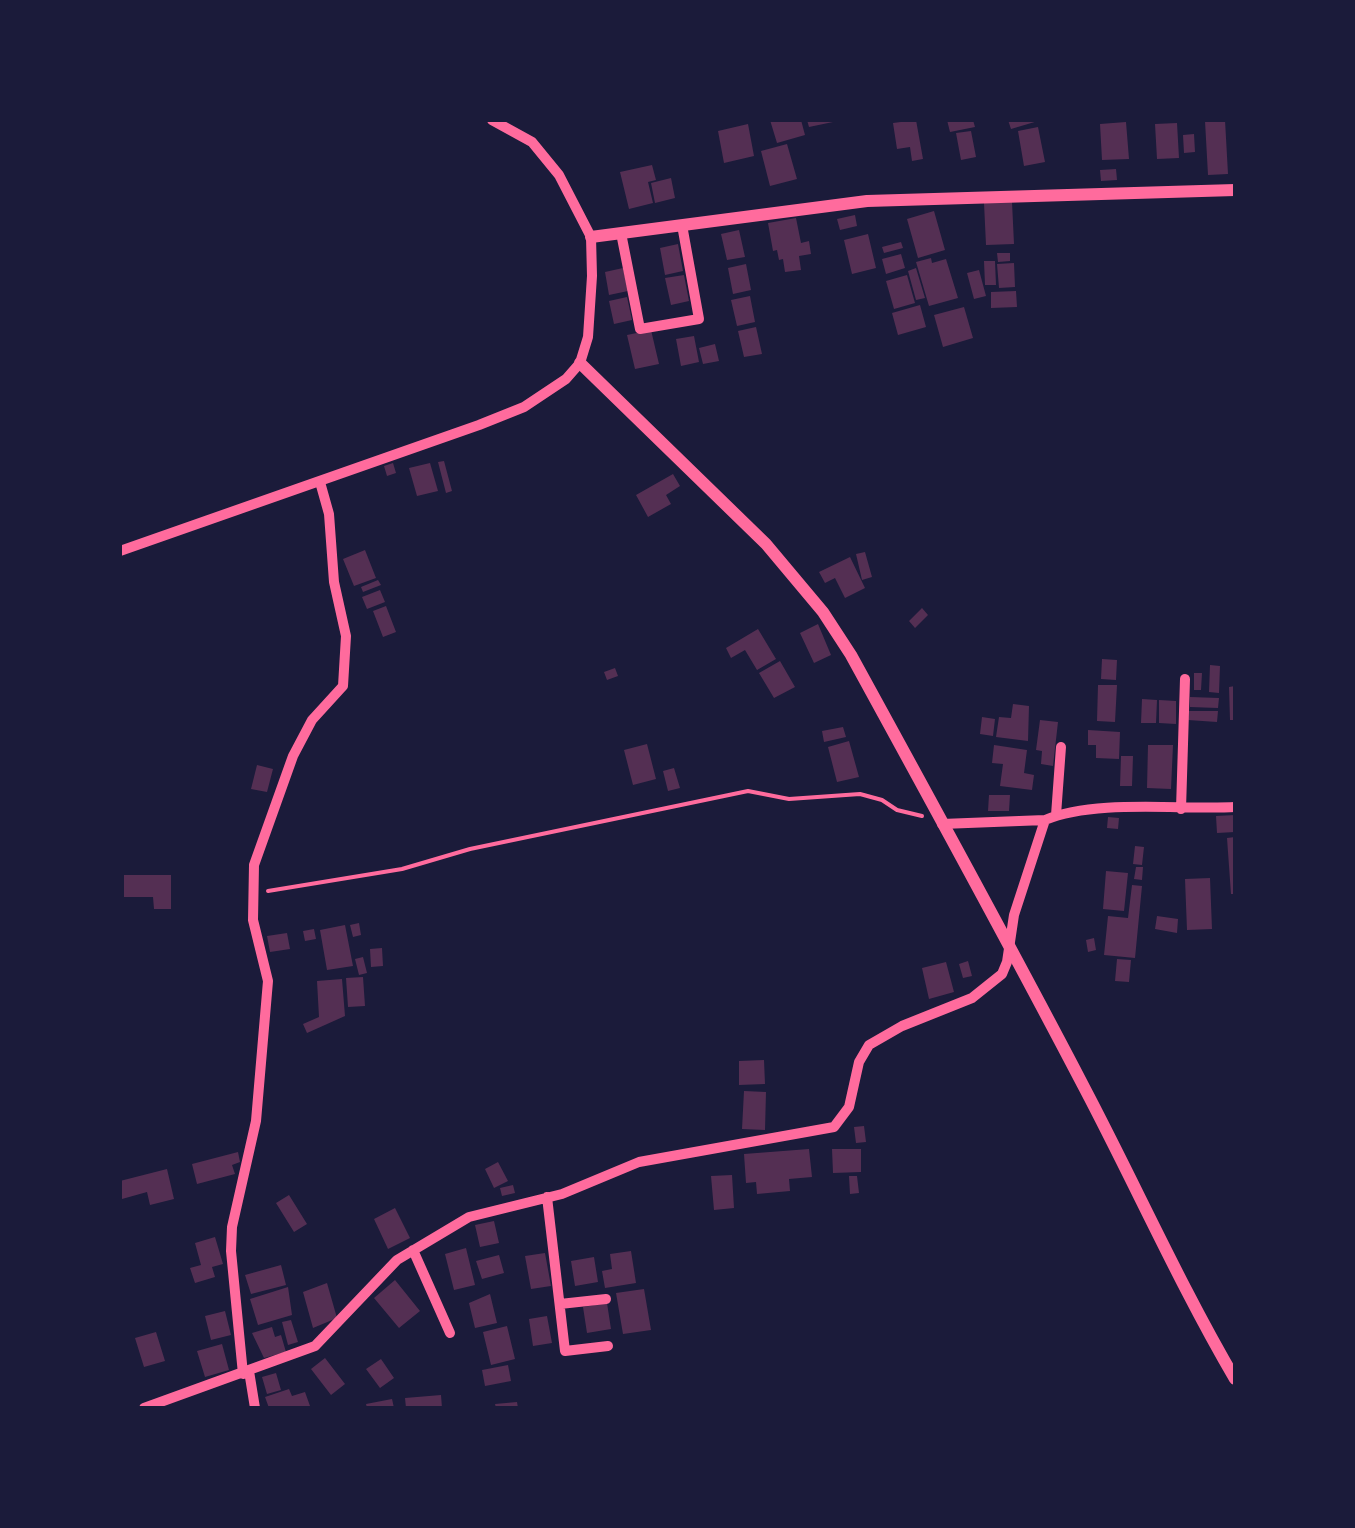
<!DOCTYPE html>
<style>
body{margin:0}
#map{position:relative;width:1355px;height:1528px;overflow:hidden;background:#1b1b3a;font-family:Jost,sans-serif}
canvas{display:block}
.frame{position:absolute;inset:0;border:122px solid #1b1b3a;pointer-events:none}
</style>
<div id="map">
<canvas width="1355" height="1528"></canvas>
<div class="frame"></div>
</div>
<script>
const g = document.querySelector('canvas').getContext('2d');
g.lineJoin = 'round';
function fill(path, color) { g.fillStyle = color; g.fill(path, 'evenodd'); }
function stroke(path, color, width, dash) { g.strokeStyle = color; g.lineWidth = width; g.lineCap = dash ? 'butt' : 'round'; g.setLineDash(dash || []); g.stroke(path); }
const building = new Path2D(`
 M770,120H801L805,135L777,143Z
 M807,120H833V122L809,127Z
 M916,120L923,159L912,161L910,147L897,149L893,123Z
 M947,120H973L975,127L950,132Z
 M1008,120H1038V121L1011,129Z
 M1225,120L1228,174L1208,175L1205,121Z
 M1126,122L1129,159L1102,160L1100,124Z
 M1177,123L1179,158L1157,159L1155,124Z
 M748,124L754,156L724,163L718,131Z
 M1038,127L1045,162L1024,166L1018,131Z
 M971,131L976,157L961,160L956,133Z
 M1194,134L1195,152L1184,153L1183,135Z
 M787,144L797,179L770,186L761,151Z
 M652,165L656,180L648,182L653,203L629,209L620,172Z
 M1116,169L1117,180L1101,181L1100,170Z
 M671,178L675,198L655,203L651,183Z
 M1012,202L1014,244L986,245L984,203Z
 M934,211L945,250L918,258L907,219Z
 M855,215L857,226L840,230L837,219Z
 M796,218L801,243L809,241L811,254L799,256L801,270L785,272L783,259L779,260L777,250L773,251L768,223Z
 M739,230L745,257L727,260L721,234Z
 M868,234L876,268L852,274L844,240Z
 M901,242L903,248L884,253L882,247Z
 M678,244L683,271L665,275L660,248Z
 M997,253H1010V261L998,262Z
 M901,254L905,268L886,274L882,259Z
 M931,258L932,263L946,259L958,298L929,306L916,262Z
 M984,261H995L996,285H985Z
 M1014,263L1015,287L999,288L997,264Z
 M746,264L751,290L733,294L728,268Z
 M623,268L628,291L609,295L605,272Z
 M916,268L925,298L916,300L908,271Z
 M979,270L986,296L974,299L967,273Z
 M684,275L689,301L671,305L665,278Z
 M907,275L915,303L894,309L886,281Z
 M1016,291L1017,307L991,308V292Z
 M750,296L755,322L737,326L731,300Z
 M627,297L632,320L614,324L609,301Z
 M920,305L926,327L898,335L892,313Z
 M964,307L973,338L943,347L934,315Z
 M756,327L762,354L744,357L738,331Z
 M651,330L659,364L635,369L627,335Z
 M694,336L699,362L681,366L676,339Z
 M715,344L719,361L703,364L699,348Z
 M444,461L452,491L446,493L438,462Z
 M393,463L396,473L387,476L384,466Z
 M430,463L438,491L417,496L409,468Z
 M673,474L680,486L666,495L671,504L648,517L636,495Z
 M365,550L376,578L354,586L343,559Z
 M865,552L872,577L862,580L856,554Z
 M850,557L865,588L845,598L835,578L825,583L819,572Z
 M378,580L381,585L363,592L361,587Z
 M380,590L385,602L367,609L362,597Z
 M386,606L396,632L383,637L373,611Z
 M922,608L928,615L915,628L909,621Z
 M818,624L831,655L814,663L800,633Z
 M758,629L776,659L757,670L745,650L731,658L726,648Z
 M1102,659L1117,660L1116,680L1101,679Z
 M780,661L795,687L774,698L759,673Z
 M1210,665L1220,666L1219,693L1209,692Z
 M615,668L618,676L607,680L604,672Z
 M1194,673H1202L1201,690H1194Z
 M1098,685H1117L1115,722L1097,721Z
 M1235,686V720H1230L1229,687Z
 M1190,697L1219,698L1218,708L1190,707Z
 M1142,699L1157,700L1156,723H1141Z
 M1159,700L1176,701V724L1159,723Z
 M1013,704L1029,706L1028,741L996,737L999,717L1011,718Z
 M1189,711H1218L1217,722L1188,720Z
 M982,717L995,719L993,736L980,734Z
 M1040,720L1058,722L1053,766L1041,764L1042,751L1036,750Z
 M843,727L846,737L824,742L822,731Z
 M1088,730L1120,732L1119,759L1096,758V745H1088Z
 M849,741L859,777L837,782L828,747Z
 M647,744L656,779L633,785L624,750Z
 M994,745L1027,750L1024,773L1034,775L1032,790L1000,786L1003,764L992,763Z
 M1148,745H1173L1171,789L1147,788Z
 M1121,756H1133L1132,786H1120Z
 M257,765L273,769L267,792L251,789Z
 M674,768L680,788L668,791L663,771Z
 M989,795H1010L1009,811H988Z
 M1235,815V832L1217,833L1216,816Z
 M1108,817L1119,818L1118,829L1107,828Z
 M1235,837V894H1231L1227,838Z
 M1135,846L1144,847L1142,865L1133,864Z
 M1136,867H1143L1142,880L1134,879Z
 M1106,871L1128,873L1124,911L1103,909Z
 M124,875H171V909H154L153,897H124Z
 M1210,878L1212,929L1187,930L1185,879Z
 M1132,885L1142,886L1135,958L1104,955L1108,916L1128,918Z
 M1157,916L1178,919L1177,933L1155,929Z
 M359,923L361,935L353,937L350,925Z
 M345,925L353,966L327,970L320,930Z
 M314,929L316,939L305,941L303,931Z
 M287,933L290,949L270,952L267,936Z
 M1094,938L1096,950L1088,952L1086,940Z
 M382,948L383,966L371,967L370,949Z
 M363,957L367,973L359,975L355,959Z
 M1117,959L1131,960L1129,982L1115,981Z
 M968,961L972,976L963,978L959,964Z
 M946,962L954,992L929,999L922,968Z
 M363,977L365,1006L348,1007L346,978Z
 M342,979L345,1016L307,1033L303,1024L319,1017L317,981Z
 M764,1060L765,1084L739,1085V1061Z
 M744,1091L766,1092L765,1130L742,1129Z
 M864,1126L866,1142L856,1143L854,1127Z
 M809,1149L812,1177L789,1179L790,1191L757,1194L756,1182L746,1183L744,1154Z
 M832,1149H861V1172L833,1173Z
 M238,1152L240,1162L232,1165L235,1174L197,1184L192,1164Z
 M498,1162L508,1181L494,1188L485,1169Z
 M167,1169L174,1199L150,1205L147,1192L122,1199L120,1181Z
 M732,1175L734,1208L714,1210L711,1176Z
 M849,1176H857L859,1193L850,1194Z
 M513,1185L515,1193L502,1196L500,1188Z
 M289,1195L307,1224L294,1232L276,1203Z
 M395,1208L410,1238L388,1249L374,1219Z
 M494,1221L499,1243L480,1247L475,1225Z
 M215,1237L223,1264L212,1267L215,1277L195,1283L190,1268L201,1265L195,1243Z
 M466,1248L475,1285L454,1290L445,1254Z
 M631,1251L636,1283L605,1288L602,1271L612,1269L610,1254Z
 M545,1253L551,1286L531,1289L525,1256Z
 M499,1255L504,1273L482,1279L476,1261Z
 M594,1257L598,1282L575,1286L571,1261Z
 M281,1265L286,1285L251,1294L245,1275Z
 M395,1280L420,1311L399,1328L374,1298Z
 M327,1283L337,1318L313,1328L303,1292Z
 M288,1287L292,1315L258,1325L250,1299Z
 M644,1289L651,1330L623,1334L616,1293Z
 M490,1294L497,1323L475,1328L469,1303Z
 M607,1303L611,1329L587,1333L583,1307Z
 M225,1311L231,1335L211,1340L205,1316Z
 M547,1316L552,1343L533,1346L529,1319Z
 M291,1320L298,1342L288,1345L282,1322Z
 M507,1326L515,1359L491,1365L483,1332Z
 M272,1327L275,1337L281,1335L286,1352L264,1358L252,1333Z
 M156,1332L165,1361L144,1367L135,1338Z
 M222,1344L229,1370L205,1377L197,1351Z
 M325,1358L345,1384L331,1395L311,1369Z
 M381,1359L394,1378L380,1388L366,1369Z
 M508,1365L511,1381L485,1386L482,1370Z
 M276,1373L281,1390L267,1394L262,1377Z
 M289,1389L292,1396L305,1392L310,1406L269,1408L265,1397Z
 M441,1395L442,1408H406L405,1398Z
 M392,1399L394,1408H367L366,1404Z
 M517,1402L518,1408H496L495,1404Z`);
const path = new Path2D(`
 M268,891L402,869L470,849L748,791L789,799L860,794L882,800L897,810L922,816`);
const minor = new Path2D(`
 M621,233L640,329L699,319L682,225
 M120,551L479,425L524,407L566,379L580,363L588,337L592,276L591,237L559,175L532,142L492,120
 M1181,809L1185,679
 M1056,815L1061,747
 M942,824L1045,820
 M547,1197L565,1351L608,1346
 M413,1250L450,1333
 M560,1304L606,1299
 M249,1371L255,1408
 M243,1374L231,1251L232,1227L256,1121L268,981L253,920L254,865L293,756L312,720L343,686L346,636L334,582L329,514L320,482
 M144,1408L315,1346L397,1260L469,1217L562,1194L639,1162L834,1127L849,1107L859,1062L869,1045L902,1026L972,998L1002,974L1007,962L1014,915L1045,820C1095,799 1179,810 1235,807`);
const tertiary = new Path2D(`
 M591,237L867,201L1235,190
 M580,363L766,544L823,612L851,655C930,799 1009,943 1085,1089C1136,1186 1180,1285 1235,1379`);
fill(building, '#542f53');
stroke(path, '#ff6b9d', 4);
stroke(minor, '#ff6b9d', 10);
stroke(tertiary, '#ff6b9d', 12);
</script>
